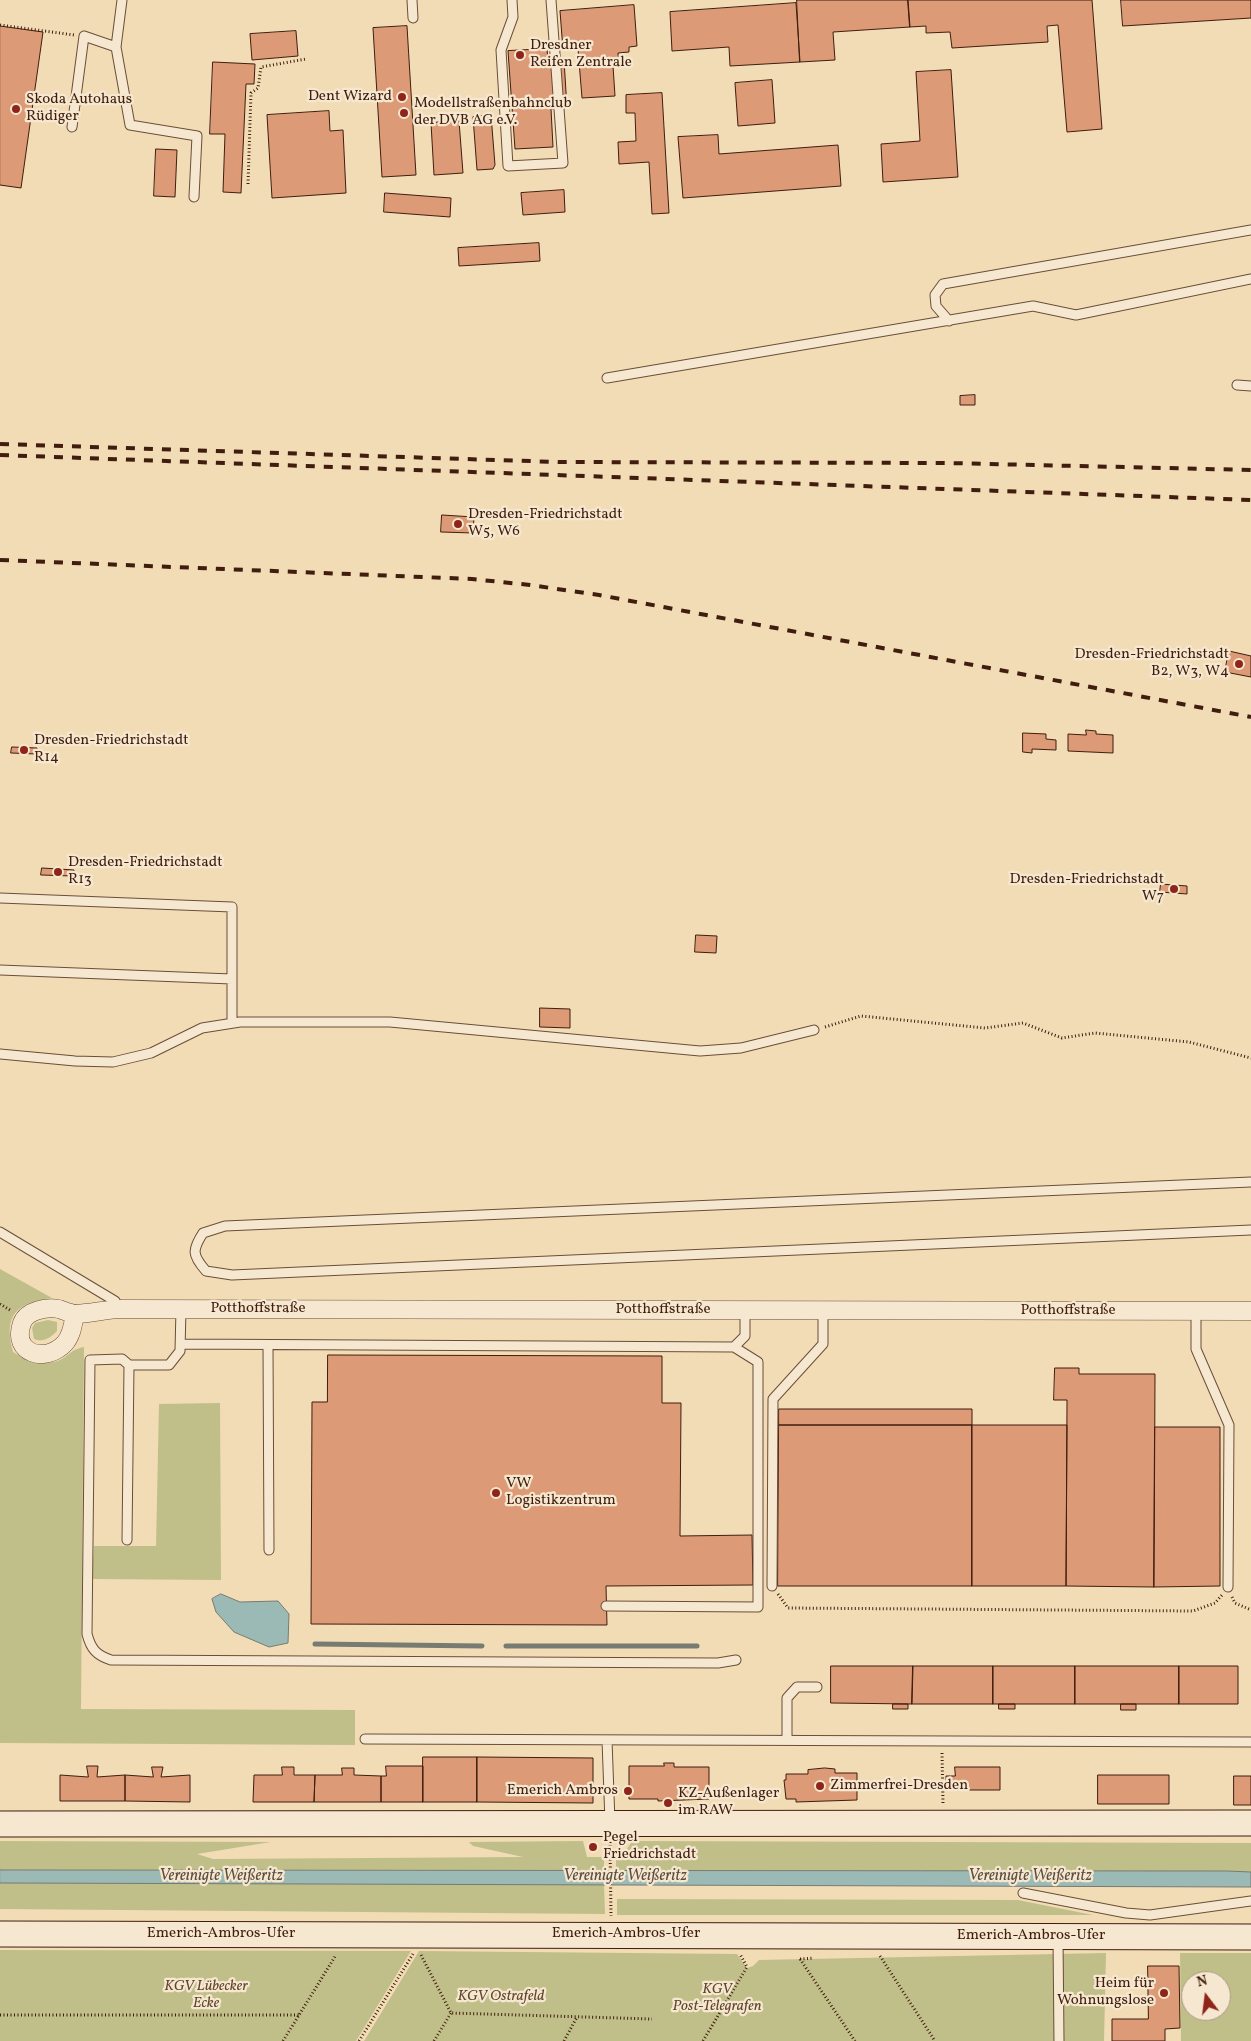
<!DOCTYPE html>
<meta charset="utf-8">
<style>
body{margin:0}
#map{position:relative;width:1251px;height:2041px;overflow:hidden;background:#f1dcb6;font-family:Vollkorn,serif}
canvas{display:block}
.north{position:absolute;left:1181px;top:1971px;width:50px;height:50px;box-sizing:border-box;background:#f6e8d0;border:1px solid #ad9782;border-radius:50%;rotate:345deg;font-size:14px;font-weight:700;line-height:20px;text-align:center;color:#401d0e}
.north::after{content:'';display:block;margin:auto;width:18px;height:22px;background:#8f2418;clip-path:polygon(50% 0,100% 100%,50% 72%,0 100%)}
</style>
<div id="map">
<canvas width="1251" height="2041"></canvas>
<div class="north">N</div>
</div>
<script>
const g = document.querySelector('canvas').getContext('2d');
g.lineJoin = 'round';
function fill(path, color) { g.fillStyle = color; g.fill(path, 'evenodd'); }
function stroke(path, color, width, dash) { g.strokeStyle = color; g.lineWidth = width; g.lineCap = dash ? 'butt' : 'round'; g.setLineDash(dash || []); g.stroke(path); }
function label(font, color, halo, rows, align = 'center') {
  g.font = font + ' Vollkorn,serif'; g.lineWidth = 4.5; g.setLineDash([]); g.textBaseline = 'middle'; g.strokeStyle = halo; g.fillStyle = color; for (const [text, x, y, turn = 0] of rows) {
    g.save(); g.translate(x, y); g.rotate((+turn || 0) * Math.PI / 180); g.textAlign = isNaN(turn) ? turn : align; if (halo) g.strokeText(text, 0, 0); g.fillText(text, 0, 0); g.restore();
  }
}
const green = new Path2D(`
 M0,1269L52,1298C16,1303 3,1315 13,1352C28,1361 43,1367 60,1360C70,1355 70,1350 84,1347L81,1709L355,1710V1745L0,1743Z
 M48,1320L57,1322V1331C51,1337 44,1343 34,1339L32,1328L35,1323Z
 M220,1403L221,1580L92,1579L94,1546H156L159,1404Z
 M0,1841L271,1842L197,1854L213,1859L523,1857L473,1846L469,1842L583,1841L587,1857H604V1870H0Z
 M632,1841L1251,1843V1872L616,1870V1857H622Z
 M0,1883H604L605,1914L0,1909Z
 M617,1899L1018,1900L1093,1915H617Z
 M0,1950L411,1951L356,2041H0Z
 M419,1951L737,1954L747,1968L753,1966L759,1960L1106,1953L1104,2041H364Z
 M1180,1953H1251V2041H1181ZM1191,1981H1221V2011H1191Z`);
const water = new Path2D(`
 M221,1594L240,1602L278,1601L289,1614L288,1643L269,1647L234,1632L216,1612L212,1599Z
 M0,1870L1227,1871L1251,1872V1887L0,1883Z`);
const stream = new Path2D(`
 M315,1644L482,1646
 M506,1646H697`);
const building = new Path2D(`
 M797,0H908L910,27L833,32L835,60L800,62Z
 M908,0H1092L1102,129L1067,132L1058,25L1047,26L1048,42L952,48L950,32L926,33V26L910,27Z
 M1121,0H1251V18L1123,26Z
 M796,3L800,62L730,66L729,47L672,51L670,12Z
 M634,5L637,46L629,47V52L618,53L619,66H613L615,96L582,98L578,49L563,50L560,11Z
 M0,26L43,32L21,188L0,185Z
 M407,26L416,175L382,177L373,28Z
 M296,31L298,56L252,60L250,34Z
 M547,49L548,61L564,60L567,108L551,109L553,147L515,149L508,51Z
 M213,62L255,64L254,84H246L241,193L223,192L225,134H210Z
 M951,70L958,177L883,182L881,144L920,141L916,72Z
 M772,80L775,123L738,126L735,83Z
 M662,93L669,213L652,214L649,162L619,164L618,142L636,141L635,113H626V95Z
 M329,111L330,131L343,130L346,193L272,198L267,115Z
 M491,115L495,165L493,169L477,170L473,117Z
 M459,121L463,173L434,175L431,123Z
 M718,135L719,154L838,145L841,186L683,198L678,137Z
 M156,149L177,150L175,197L154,196Z
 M564,190L565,212L523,215L521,193Z
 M385,193L451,198L450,217L384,212Z
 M539,243L540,261L459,266L458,248Z
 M975,395V405H960V396Z
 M442,515L474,517L473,533L441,532Z
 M1229,651L1251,656V677L1225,672Z
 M1086,730L1096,731V734L1113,735V753L1068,751V734L1086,735Z
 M1023,733L1046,734V739L1056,740V750L1032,749V753L1023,752Z
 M12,747L37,748L36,754L11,753Z
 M42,868L74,870L73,876L41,875Z
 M1161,884L1187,886V894L1160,892Z
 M696,935L717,936L716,953L695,952Z
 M540,1008L570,1009V1028L540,1027Z
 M328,1355L662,1356V1403H681L680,1536L752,1535L753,1585L606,1586L607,1625L311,1624L312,1402H327Z
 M1055,1368H1079V1374H1155L1154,1587L1066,1586L1067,1400H1054Z
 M779,1409H972V1425H779Z
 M779,1425H972V1586H778Z
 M972,1425H1067L1066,1586H972Z
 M1155,1427H1220V1586L1154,1587Z
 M831,1666H913L912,1704L831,1703Z
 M913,1666H993V1704H912Z
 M993,1666H1075V1704H993Z
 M1075,1666H1179V1704H1075Z
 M1179,1666H1238V1704H1179Z
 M893,1704H908V1709H893Z
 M999,1704H1015V1709H999Z
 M1121,1704H1136V1710H1121Z
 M423,1757H477V1802H423Z
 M477,1757L593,1758V1803L477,1802Z
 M664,1763H674V1767H709V1799L658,1801V1799H629V1766H664Z
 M87,1766H98L97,1777L125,1775V1801H60V1775L88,1777Z
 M386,1766H423V1802H381V1776H386Z
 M152,1767H163L161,1777L190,1775V1802L125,1801V1775L153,1777Z
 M282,1767H294V1775H315L314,1802H253L254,1775H282Z
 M955,1767H1000V1790H955V1783L946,1786V1776H955Z
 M342,1768H354V1775L381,1776V1802H314L315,1775H342Z
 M825,1768L835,1769V1773H857V1800L796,1802V1799H786L784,1780H786V1774H808V1770Z
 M1098,1775H1169V1804H1098Z
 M1234,1776H1251V1805H1234Z
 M1148,1966H1179L1180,2028L1165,2029V2041H1112V2019H1148Z`);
const path = new Path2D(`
 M0,25L74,35
 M248,184L251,93L258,88L261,67L306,59
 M825,1027L861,1016L985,1028L1023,1023L1062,1038L1095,1033L1189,1042L1251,1058
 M0,1304L10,1310
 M778,1594L788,1608L1193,1611L1215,1603L1222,1595
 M1232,1597L1235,1603L1251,1610
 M942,1753L943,1804
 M610,1842L611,1916
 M421,1955L451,2013L652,2019
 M880,1956L935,2041
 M800,1959L855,2041
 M800,1959L814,1958
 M0,2015H299
 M283,2041L336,1955
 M359,2041L413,1954
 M434,2041L451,2013
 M564,2041L577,2017
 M703,2041L747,1967L740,1954`);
const service = new Path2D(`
 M122,0L116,47L130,125L197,136L194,197
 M412,0L413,18
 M512,0L513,17L501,50L508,166L563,163L551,0
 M72,127L84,36L116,47
 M949,321L936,306L935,295L943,284L1251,230
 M607,378L1033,306L1076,315L1251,279
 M1237,385L1251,386
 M0,898L232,907V1023
 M0,970L232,979
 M0,1054L75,1061L113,1062L151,1053L202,1028L240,1022H390L700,1051L741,1048L814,1030
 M1251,1182L225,1226L203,1233C192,1250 192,1255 206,1271L232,1275L1251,1230
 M0,1232L115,1301L119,1309
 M1196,1311V1349L1229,1425L1228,1587
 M181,1344L734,1347L745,1336V1310
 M268,1345L269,1550
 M129,1365L122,1359L90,1360L87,1634C91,1649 96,1655 111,1660L718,1663L736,1660
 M127,1540L129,1365H169L180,1351L181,1309
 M772,1586L773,1399L823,1344V1310
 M606,1606L758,1607V1362L734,1347
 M365,1739L1251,1742
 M607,1740L610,1822
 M787,1740V1698L797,1687H817
 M1023,1893L1126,1913L1150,1915L1251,1901
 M1058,1938L1059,2041`);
const minor = new Path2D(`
 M75,1314C73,1324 72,1335 65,1343C46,1364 11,1354 22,1323C27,1310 47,1307 59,1309C65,1311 71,1314 77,1314C91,1313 105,1310 119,1309L1251,1311`);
const secondary = new Path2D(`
 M0,1824L1251,1823
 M0,1934L1251,1937`);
const rail = new Path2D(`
 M0,444L558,462L948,463L1251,470
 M0,455L1251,500
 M0,560L472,579L530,585L599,595L1251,717`);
const markers = [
 [520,55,5,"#8f2418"],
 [402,97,5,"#8f2418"],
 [16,109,5,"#8f2418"],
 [404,113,5,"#8f2418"],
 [458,524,5,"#8f2418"],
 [1239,664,5,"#8f2418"],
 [24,750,5,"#8f2418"],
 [58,872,5,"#8f2418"],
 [1174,889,5,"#8f2418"],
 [496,1493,5,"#8f2418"],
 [820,1786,5,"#8f2418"],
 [628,1791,5,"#8f2418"],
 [668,1803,5,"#8f2418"],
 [593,1847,5,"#8f2418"],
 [1164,1993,5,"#8f2418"]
];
const poiNames = [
 ["Dresdner",530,46],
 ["Reifen Zentrale",530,63],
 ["Dent Wizard",392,97,"right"],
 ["Skoda Autohaus",26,100],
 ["Rüdiger",26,117],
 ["Modellstraßenbahnclub",414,104],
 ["der DVB AG e.V.",414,121],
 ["Dresden-Friedrichstadt",468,515],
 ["W5, W6",468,532],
 ["Dresden-Friedrichstadt",1229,655,"right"],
 ["B2, W3, W4",1229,672,"right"],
 ["Dresden-Friedrichstadt",34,741],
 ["R14",34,758],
 ["Dresden-Friedrichstadt",68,863],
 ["R13",68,880],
 ["Dresden-Friedrichstadt",1164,880,"right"],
 ["W7",1164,897,"right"],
 ["VW",506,1484],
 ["Logistikzentrum",506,1501],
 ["Zimmerfrei-Dresden",830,1786],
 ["Emerich Ambros",618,1791,"right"],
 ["KZ-Außenlager",678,1794],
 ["im RAW",678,1811],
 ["Pegel",603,1838],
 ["Friedrichstadt",603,1855],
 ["Heim für",1154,1984,"right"],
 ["Wohnungslose",1154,2001,"right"]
];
const streetNames = [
 ["Potthoffstraße",258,1309],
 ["Potthoffstraße",663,1310],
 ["Potthoffstraße",1068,1311],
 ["Emerich-Ambros-Ufer",221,1934],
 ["Emerich-Ambros-Ufer",626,1934],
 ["Emerich-Ambros-Ufer",1031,1936]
];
const parkNames = [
 ["KGV Lübecker",206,1987],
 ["Ecke",206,2004],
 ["KGV",717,1990],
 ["Post-Telegrafen",717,2007],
 ["KGV Ostrafeld",501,1997]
];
const waterNames = [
 ["Vereinigte Weißeritz",221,1877],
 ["Vereinigte Weißeritz",625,1877],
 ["Vereinigte Weißeritz",1030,1877]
];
fill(green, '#c0bf89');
fill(water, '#9cbab5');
stroke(water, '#777b72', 1);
stroke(stream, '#777b72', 5);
fill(building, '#dc9a76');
stroke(building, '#401d0e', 1);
stroke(service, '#6c4d38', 11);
stroke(minor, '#6c4d38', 19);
stroke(secondary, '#401d0e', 27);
stroke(path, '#401d0e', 3, [1, 2.5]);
stroke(service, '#f6e8d0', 9);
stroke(minor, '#f6e8d0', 18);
stroke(secondary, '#f6e8d0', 25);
stroke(rail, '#401d0e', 4, [9, 9]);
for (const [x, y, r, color] of markers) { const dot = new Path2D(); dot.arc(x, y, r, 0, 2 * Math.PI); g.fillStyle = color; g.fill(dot); stroke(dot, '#f6e8d0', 2); }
label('15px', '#401d0e', '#f6e8d0', poiNames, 'left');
label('15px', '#401d0e', '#f6e8d0', streetNames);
label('italic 15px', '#60462d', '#f6e8d0', parkNames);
label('italic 16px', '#5c4c40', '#f6e8d0', waterNames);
</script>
